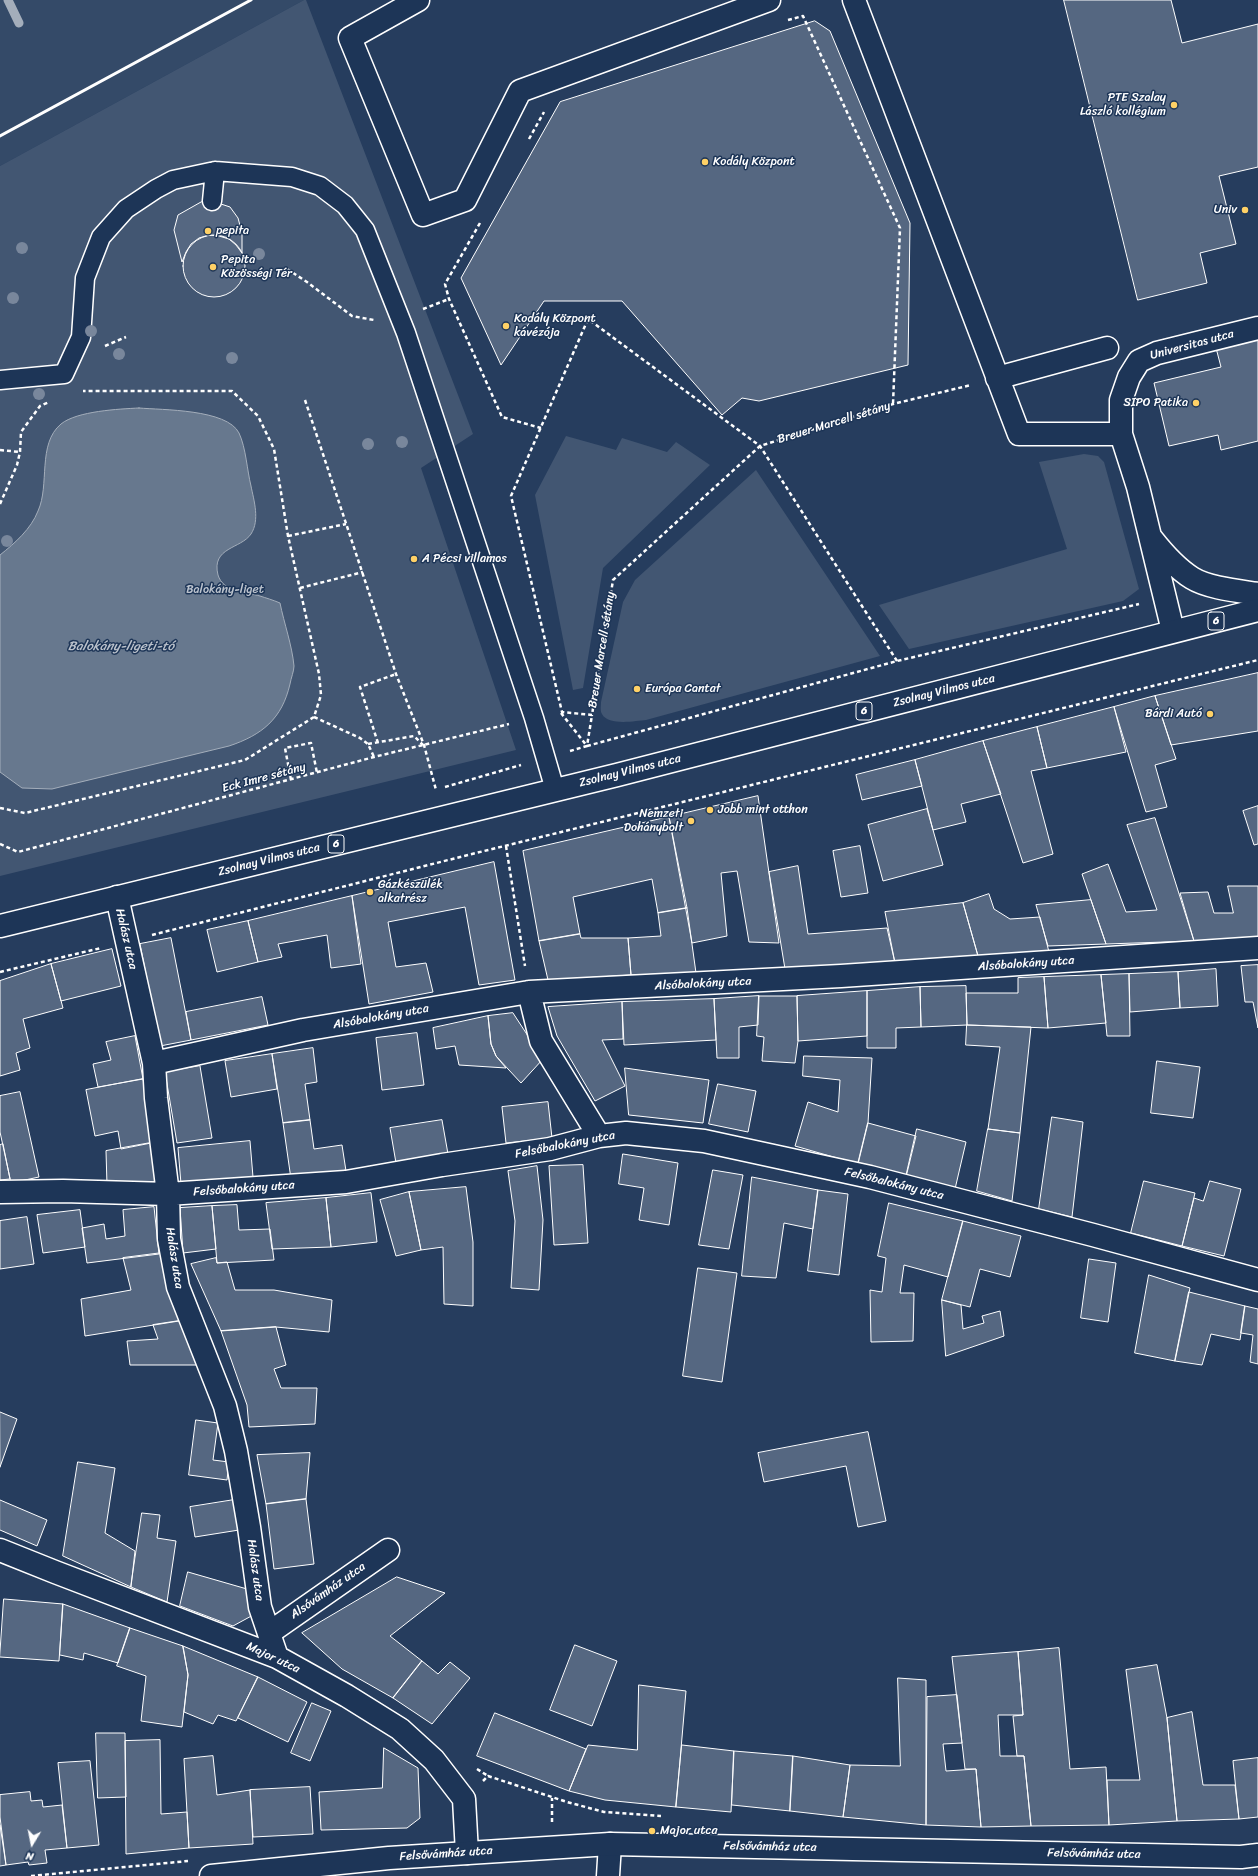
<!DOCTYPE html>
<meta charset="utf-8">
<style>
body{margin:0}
#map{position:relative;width:1258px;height:1876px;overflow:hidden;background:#263d5e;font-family:Sriracha,sans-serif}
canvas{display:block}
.north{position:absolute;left:12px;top:1824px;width:40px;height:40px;-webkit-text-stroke:3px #1d3557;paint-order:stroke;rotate:190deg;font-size:11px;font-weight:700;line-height:16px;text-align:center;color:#fff}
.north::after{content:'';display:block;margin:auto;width:14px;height:18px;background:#fff;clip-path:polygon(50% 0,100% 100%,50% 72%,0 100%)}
</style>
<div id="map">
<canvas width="1258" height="1876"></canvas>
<div class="north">N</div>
</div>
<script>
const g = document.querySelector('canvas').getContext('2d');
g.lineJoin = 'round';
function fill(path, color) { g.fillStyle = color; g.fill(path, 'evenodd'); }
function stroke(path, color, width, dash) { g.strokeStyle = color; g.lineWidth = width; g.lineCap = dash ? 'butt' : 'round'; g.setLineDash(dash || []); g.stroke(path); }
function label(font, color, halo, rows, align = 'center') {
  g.font = font + ' Sriracha,sans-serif'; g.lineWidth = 3; g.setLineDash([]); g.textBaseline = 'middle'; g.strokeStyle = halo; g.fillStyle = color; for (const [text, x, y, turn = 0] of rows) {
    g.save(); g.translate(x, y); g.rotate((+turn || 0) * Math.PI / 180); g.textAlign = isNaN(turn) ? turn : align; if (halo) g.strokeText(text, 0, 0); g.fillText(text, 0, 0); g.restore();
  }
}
const built = new Path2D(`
 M0,0H304L0,166Z`);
const green = new Path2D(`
 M304,0H306L473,434L421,468L516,750L0,876V166Z
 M566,436L616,450L622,438L667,452L676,442L710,465L603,568L583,688L573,690L535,495Z
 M1084,454L1098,456L1104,462L1139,589L1123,601L909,649L879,605L1067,549L1039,462Z
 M756,470L880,656L646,720C635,721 608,726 602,714C600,711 601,706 601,702L623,602L635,580Z`);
const water = new Path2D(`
 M139,408C162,410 227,409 239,433C246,448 247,470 251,486C254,501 260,520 251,534C241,549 211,547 218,575C223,592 246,592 260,596C266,598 273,600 280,603C284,623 292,645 294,666C294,671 291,678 290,684C282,719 262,735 229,746L60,787L52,789L22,788L0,772V555C15,543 31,529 38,511C50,485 37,444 61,424C77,411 119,409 139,408Z`);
const stream = new Path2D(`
 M8,0L19,23`);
const building = new Path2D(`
 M1064,0H1171L1182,43L1258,24V167L1219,176L1236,244L1200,253L1207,283L1138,300Z
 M815,21L830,31L910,223L908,365L759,401L742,398L722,415L622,301H544L501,365L461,278L560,102Z
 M212,201L230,207L238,218L242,233V253L236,245L229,239L219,236L209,235L199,238L191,244L186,252L182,262L174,230L178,215L201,202Z
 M183 266a31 31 0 1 1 62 0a31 31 0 1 1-62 0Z
 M1258,333V441L1221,450L1218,435L1169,446L1154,383L1221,367L1215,344Z
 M1258,673V731L1171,745L1155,696Z
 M1155,696L1176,759L1155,765L1167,807L1146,812L1114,707Z
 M1114,707L1126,752L1047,768L1037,727Z
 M1037,727L1047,768L1031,771L1053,854L1023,863L983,741Z
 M983,741L1001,794L961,804L966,822L933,830L915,760Z
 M915,760L922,786L862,800L856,775Z
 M758,796L779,943L749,942L737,871L721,873L727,936L692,943L669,817Z
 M1258,806V844L1254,845L1243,811Z
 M927,809L943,865L883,881L868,825Z
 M669,817L687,908L658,913L652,879L573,897L580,934L539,941L523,851Z
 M1155,818L1194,941L1106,944L1082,874L1108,864L1126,912L1157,910L1127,825Z
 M860,846L868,893L841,897L833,851Z
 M494,862L515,980L479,985L465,907L388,922L396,967L426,963L433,992L369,1004L352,896Z
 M798,866L808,934L887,928L895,963L785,969L769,872Z
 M1228,886H1258V937L1194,941L1180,893L1208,892L1214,913H1233Z
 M989,894L994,909L1010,919L1040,917L1049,952L978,956L963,903Z
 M352,896L361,964L331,968L327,935L278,944L282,957L258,962L248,921Z
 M1091,900L1106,944L1048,946L1036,905Z
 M963,903L978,956L895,963L885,912Z
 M687,908L696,973L631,975L628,938L661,936L658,913Z
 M248,921L258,962L217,972L207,930Z
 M580,934L581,938H628L631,975L548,980L539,941Z
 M171,938L191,1040L160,1046L140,944Z
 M112,949L121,986L61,1001L51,964Z
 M51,964L63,1008L23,1019L30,1048L16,1053L20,1070L0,1076V981Z
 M1258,965V1028L1253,1002H1245L1241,966Z
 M1216,969L1218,1006L1180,1008L1178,972Z
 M1178,972L1180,1008L1130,1012L1129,974Z
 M1129,974L1130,1036H1107L1101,975Z
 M1101,975L1106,1023L1048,1028L1044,977Z
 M1044,977L1048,1028L967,1025L966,993H1018V978Z
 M966,986L967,1025L921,1027L920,987Z
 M920,987L921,1027L896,1028V1048H867V991Z
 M867,991V1036L798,1041L797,996Z
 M759,996L758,1025L739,1027V1058H717L714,999Z
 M759,996H797L798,1041L795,1063L762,1061L764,1037L757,1036Z
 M262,997L268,1025L191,1040L186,1012Z
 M714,999L716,1040L624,1045L622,1002Z
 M622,1002L623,1039L602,1040L625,1086L595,1101L557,1036L548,1007Z
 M513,1013L543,1059L521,1083L496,1056L491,1044L488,1016Z
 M488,1016L491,1044L496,1056L506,1068L459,1065L455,1046L436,1049L433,1028Z
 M967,1025L1031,1027L1020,1133L988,1129L1000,1047L966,1045Z
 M417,1033L424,1085L382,1090L376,1038Z
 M135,1036L143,1079L98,1087L93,1064L111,1060L106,1042Z
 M313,1048L317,1082L305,1084L310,1120L283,1123L272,1054Z
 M272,1054L277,1089L231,1097L225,1061Z
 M804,1056L872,1058L868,1123L858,1164L795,1146L808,1102L838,1112L840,1080L803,1076Z
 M1157,1061L1200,1067L1193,1118L1151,1113Z
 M200,1066L212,1138L177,1143L165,1072Z
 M625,1068L709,1080L703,1123L629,1115Z
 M143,1079L156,1142L121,1149L118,1131L95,1136L86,1090Z
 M718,1084L756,1091L748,1132L709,1124Z
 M20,1092L39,1177L11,1183L0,1132V1096Z
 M548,1102L552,1138L506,1143L502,1107Z
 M1052,1117L1083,1122L1072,1217L1039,1209Z
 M310,1120L314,1149L342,1145L346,1171L291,1179L283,1123Z
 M442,1120L448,1154L396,1163L390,1128Z
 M868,1123L916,1136L906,1177L858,1164Z
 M917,1129L966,1142L955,1189L906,1177Z
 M988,1129L1020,1133L1012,1201L977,1191Z
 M250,1141L253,1177L181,1184L178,1148Z
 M156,1142L157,1181L148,1186L107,1185L106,1151Z
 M3,1144L10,1179L0,1180V1145Z
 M623,1154L678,1163L669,1225L639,1220L644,1188L619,1184Z
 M583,1165L588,1243L554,1245L549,1166Z
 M537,1166L543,1220L539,1290L511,1288L515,1221L508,1171Z
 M713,1170L743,1175L729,1249L699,1245Z
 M752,1177L818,1190L813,1229L784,1223L776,1278L742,1276Z
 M1144,1181L1195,1193L1182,1246L1131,1233Z
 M1210,1181L1241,1189L1224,1256L1182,1246L1194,1198L1203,1201Z
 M466,1187L473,1242V1306L444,1304L443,1247L421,1250L409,1192Z
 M818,1190L848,1194L839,1275L808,1271Z
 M409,1192L421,1250L396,1256L380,1200Z
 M371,1193L377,1242L331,1247L326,1198Z
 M326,1198L331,1247L272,1249L266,1203Z
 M889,1203L963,1221L948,1277L904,1265L900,1293H914L913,1341L871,1342L870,1290L882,1292L886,1258L878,1256Z
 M237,1205L239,1230L270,1229L274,1260L217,1263L212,1206Z
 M212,1206L216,1249L183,1253L180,1208Z
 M154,1207L159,1254L87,1263L82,1228L104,1224L106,1239L125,1236L123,1210Z
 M80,1210L85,1247L43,1253L37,1215Z
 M27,1217L34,1264L0,1269V1221Z
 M963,1221L1021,1236L1010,1277L980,1269L970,1307L942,1300Z
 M162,1253L179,1321L85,1336L81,1299L131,1290L123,1258Z
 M216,1258L217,1263L227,1262L235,1290H274L332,1300L329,1332L276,1327L221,1331L191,1264Z
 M1089,1259L1116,1263L1108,1322L1081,1318Z
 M698,1268L737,1273L722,1382L683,1376Z
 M1149,1275L1190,1288L1175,1361L1135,1353Z
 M1189,1292L1245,1306L1240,1340L1211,1334L1202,1365L1175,1361Z
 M942,1300L961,1305L963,1329L984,1323L982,1316L1000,1311L1004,1336L946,1356Z
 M1245,1306L1258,1309V1364L1250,1362L1253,1335L1241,1333Z
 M179,1321L199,1365H130L127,1341L158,1339L153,1325Z
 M276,1327L286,1365L274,1369L281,1388H317L315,1424L249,1427L247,1405L221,1331Z
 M0,1412L17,1419L0,1467Z
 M196,1420L218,1423L213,1460L229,1462L227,1480L189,1475Z
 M868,1432L886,1521L858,1527L846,1466L764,1482L758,1453Z
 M310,1453L306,1499L266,1504L257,1455Z
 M78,1462L115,1468L105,1533L135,1551L131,1587L63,1556Z
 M306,1499L314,1564L274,1569L266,1504Z
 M0,1500L47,1520L37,1546L0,1530Z
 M234,1500L239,1530L195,1537L190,1507Z
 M142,1513L160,1515L157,1538L176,1541L167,1602L131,1587Z
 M188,1572L247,1589L255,1614L233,1626L180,1606Z
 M397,1577L445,1593L390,1636L422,1661L393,1698L342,1669L302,1633Z
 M4,1599L63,1604L59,1661L0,1657Z
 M63,1604L130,1628L118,1663L84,1653L83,1660L60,1655Z
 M130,1628L183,1646L188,1675L182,1727L141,1721L146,1676L117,1666Z
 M575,1645L617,1661L592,1726L550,1710Z
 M183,1646L258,1677L236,1721L218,1715L213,1724L184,1712L188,1675Z
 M1059,1648L1070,1769L1106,1767L1109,1825L1031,1826L1024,1756H1017L1013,1716L1023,1715L1018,1652Z
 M1018,1652L1023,1715H998L1000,1756H1024L1031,1826L981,1827L976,1769H965L952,1657Z
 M422,1661L438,1674L450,1662L470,1678L432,1724L393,1698Z
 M1157,1665L1167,1718L1177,1821L1109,1825L1107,1780H1140L1126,1670Z
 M258,1677L307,1702L288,1742L238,1718Z
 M898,1678L926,1680V1825L843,1817L850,1765L900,1766Z
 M639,1685L686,1691L676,1807L605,1800L569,1791L588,1745L637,1750Z
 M957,1695L962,1743L943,1744L946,1771L976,1769L981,1827L926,1825L927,1697Z
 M312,1703L331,1711L310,1761L291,1753Z
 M1192,1712L1203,1785H1235L1239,1819L1177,1821L1167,1718Z
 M495,1713L586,1749L569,1791L477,1756Z
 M96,1733H125L126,1797L98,1798Z
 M160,1740L161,1814L187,1812L189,1848L126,1854L125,1741Z
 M682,1745L734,1751L731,1812L676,1807Z
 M384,1748L418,1768L420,1818L407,1828L321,1830L319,1792L382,1788Z
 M734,1751L793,1756L790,1811L732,1805Z
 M213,1756L217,1795L250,1790L253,1844L189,1848L184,1759Z
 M793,1756L850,1765L843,1817L790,1811Z
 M1258,1758V1817L1239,1819L1233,1761Z
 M90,1761L99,1845L67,1848L58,1763Z
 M310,1787L313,1834L253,1837L250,1790Z
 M30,1792L31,1801L42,1800L43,1807L62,1805L67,1848L45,1850L47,1863L29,1865L28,1862L6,1865L0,1817V1795Z
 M0,1825L6,1865L0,1866Z`);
const path = new Path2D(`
 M788,20L803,16L900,228L893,404
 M529,139L544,112
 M480,223L445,284L449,299L502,417L541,428
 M287,269L307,282L352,316L374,320
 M423,309L449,299
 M105,346L126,337
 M305,400L396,674L424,745L436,790
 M0,450L20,452
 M0,504L17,465L20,452L21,432L40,406L49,402
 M288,536L346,524
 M300,588L363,572
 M897,661L760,446L588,319L511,496L562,712L592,715L613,580L760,446L893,404L971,385
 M561,713L587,746L897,661L1139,604
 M314,717L360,738L368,744L374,757
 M378,743L360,687L396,674
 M368,744L414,736L423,745
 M570,751L587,746L592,715
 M291,780L285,748L311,743L317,773
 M445,787L521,765
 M0,808L25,813L245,760L314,717L321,695L319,674L288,536L274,449L258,416L232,391H83
 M0,844L18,852L374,757L509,724
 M506,846L525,966
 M152,935L472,854L1258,660
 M0,972L101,948
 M477,1769L488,1776
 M483,1781L488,1776L567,1802L604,1812L661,1816
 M552,1822V1798
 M31,1876L188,1861`);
const lane = new Path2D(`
 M212,201L215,171
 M0,380L64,374L81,337L85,278L101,237L126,209L156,189L173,180L215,171L292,177L320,186L345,205L365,230L406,333L534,718L555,790`);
const street = new Path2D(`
 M418,0L350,38L423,215L465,200L520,91L769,0
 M854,0L1019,434H1121
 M997,378L1107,348
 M1152,539C1163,553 1176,568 1192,578C1208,588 1239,591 1258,594
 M1173,631L1138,487L1121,434V400L1129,377L1139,361L1157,353L1258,328
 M117,897L154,1063L156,1098L168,1194L169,1239L178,1287L225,1406L236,1451L249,1527L260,1607L277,1657
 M529,992L541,1041L599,1136
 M154,1063L303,1030L529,992L841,976L1258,948
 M0,1192L63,1191L168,1194L346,1182L442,1165L550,1149L599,1136L626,1133L704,1141L870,1177L1093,1235L1258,1280
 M0,1550L55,1572L277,1657L347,1696L400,1729L434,1760L464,1799L467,1853
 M269,1633L388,1550
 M608,1876L610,1844`);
const secondary = new Path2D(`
 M211,1876L389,1858L610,1844L1241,1857L1258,1855`);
const primary = new Path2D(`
 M0,926L617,775L1258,610`);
const rail = new Path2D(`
 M0,136L251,0`);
const trees = [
 [22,248],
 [259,254],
 [13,298],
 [91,331],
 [119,354],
 [232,358],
 [39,394],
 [402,442],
 [368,444],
 [7,541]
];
const markers = [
 [1174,105,4,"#ffd166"],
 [705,162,4,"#ffd166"],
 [1245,210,4,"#ffd166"],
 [208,231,4,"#ffd166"],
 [213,267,4,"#ffd166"],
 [506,326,4,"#ffd166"],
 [1196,403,4,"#ffd166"],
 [414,559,4,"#ffd166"],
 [637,689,4,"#ffd166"],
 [1210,714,4,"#ffd166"],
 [710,810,4,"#ffd166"],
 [691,821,4,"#ffd166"],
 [370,892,4,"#ffd166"],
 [652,1831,4,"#ffd166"]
];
const shields = [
 [1216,621,16],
 [864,711,16],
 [336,844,16]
];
const shieldNames = [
 ["6",1216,621],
 ["6",864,711],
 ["6",336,844]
];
const poiNames = [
 ["PTE Szalay",1166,98,"right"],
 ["László kollégium",1166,112,"right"],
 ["Kodály Központ",713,162],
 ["Univ",1237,210,"right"],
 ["pepita",216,231],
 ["Pepita",221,260],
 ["Közösségi Tér",221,274],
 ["Kodály Központ",514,319],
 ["kávézója",514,333],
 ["SIPO Patika",1188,403,"right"],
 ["A Pécsi villamos",422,559],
 ["Európa Cantat",645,689],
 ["Bárdi Autó",1202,714,"right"],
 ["Jobb mint otthon",718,810],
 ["Nemzeti",683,814,"right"],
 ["Dohánybolt",683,828,"right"],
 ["Gázkészülék",378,885],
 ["alkatrész",378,899],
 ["Major utca",660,1831]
];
const streetNames = [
 ["Universitas utca",1192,345,-15],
 ["Breuer Marcell sétány",834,423,-17],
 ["Breuer Marcell sétány",602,650,-81],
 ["Zsolnay Vilmos utca",944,691,-14],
 ["Zsolnay Vilmos utca",630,771,-14],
 ["Eck Imre sétány",264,778,-15],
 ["Zsolnay Vilmos utca",269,860,-14],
 ["Halász utca",126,939,77],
 ["Alsóbalokány utca",1026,964,-4],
 ["Alsóbalokány utca",703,984,-3],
 ["Alsóbalokány utca",381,1017,-10],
 ["Felsőbalokány utca",565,1145,-11],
 ["Felsőbalokány utca",894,1184,14],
 ["Felsőbalokány utca",244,1189,-4],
 ["Halász utca",174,1258,81],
 ["Halász utca",255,1570,82],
 ["Alsóvámház utca",328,1591,-35],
 ["Major utca",273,1658,25],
 ["Felsővámház utca",770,1847,1],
 ["Felsővámház utca",446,1854,-4],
 ["Felsővámház utca",1094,1854,1]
];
const parkNames = [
 ["Balokány-liget",225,590]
];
const waterNames = [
 ["Balokány-ligeti-tó",121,647]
];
fill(built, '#344a68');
fill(green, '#425672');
fill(water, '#67788e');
stroke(water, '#a4aebb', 1);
stroke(stream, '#a4aebb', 9);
fill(building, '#556781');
stroke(building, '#fff', 1);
stroke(lane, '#fff', 21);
stroke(street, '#fff', 25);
stroke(secondary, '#fff', 25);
stroke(primary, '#fff', 25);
stroke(path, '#fff', 2.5, [4, 3]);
stroke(lane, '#1d3557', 18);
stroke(street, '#1d3557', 22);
stroke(secondary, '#1d3557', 22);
stroke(primary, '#1d3557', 22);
stroke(rail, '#fff', 3);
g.fillStyle = '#79879c';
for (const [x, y] of trees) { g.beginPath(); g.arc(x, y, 6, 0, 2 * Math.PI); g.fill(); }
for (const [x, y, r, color] of markers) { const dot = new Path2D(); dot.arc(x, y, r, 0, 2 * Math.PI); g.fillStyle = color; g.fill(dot); stroke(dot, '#1d3557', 1.5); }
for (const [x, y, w] of shields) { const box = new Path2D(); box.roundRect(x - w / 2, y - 9, w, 18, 3); g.fillStyle = '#1d3557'; g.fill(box); stroke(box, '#fff', 1); }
label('bold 11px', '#fff', null, shieldNames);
label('12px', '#fff', '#1d3557', poiNames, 'left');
label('12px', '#fff', '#1d3557', streetNames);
label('12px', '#bdc4ce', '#1d3557', parkNames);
label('italic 13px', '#bbc2cc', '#1d3557', waterNames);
</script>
